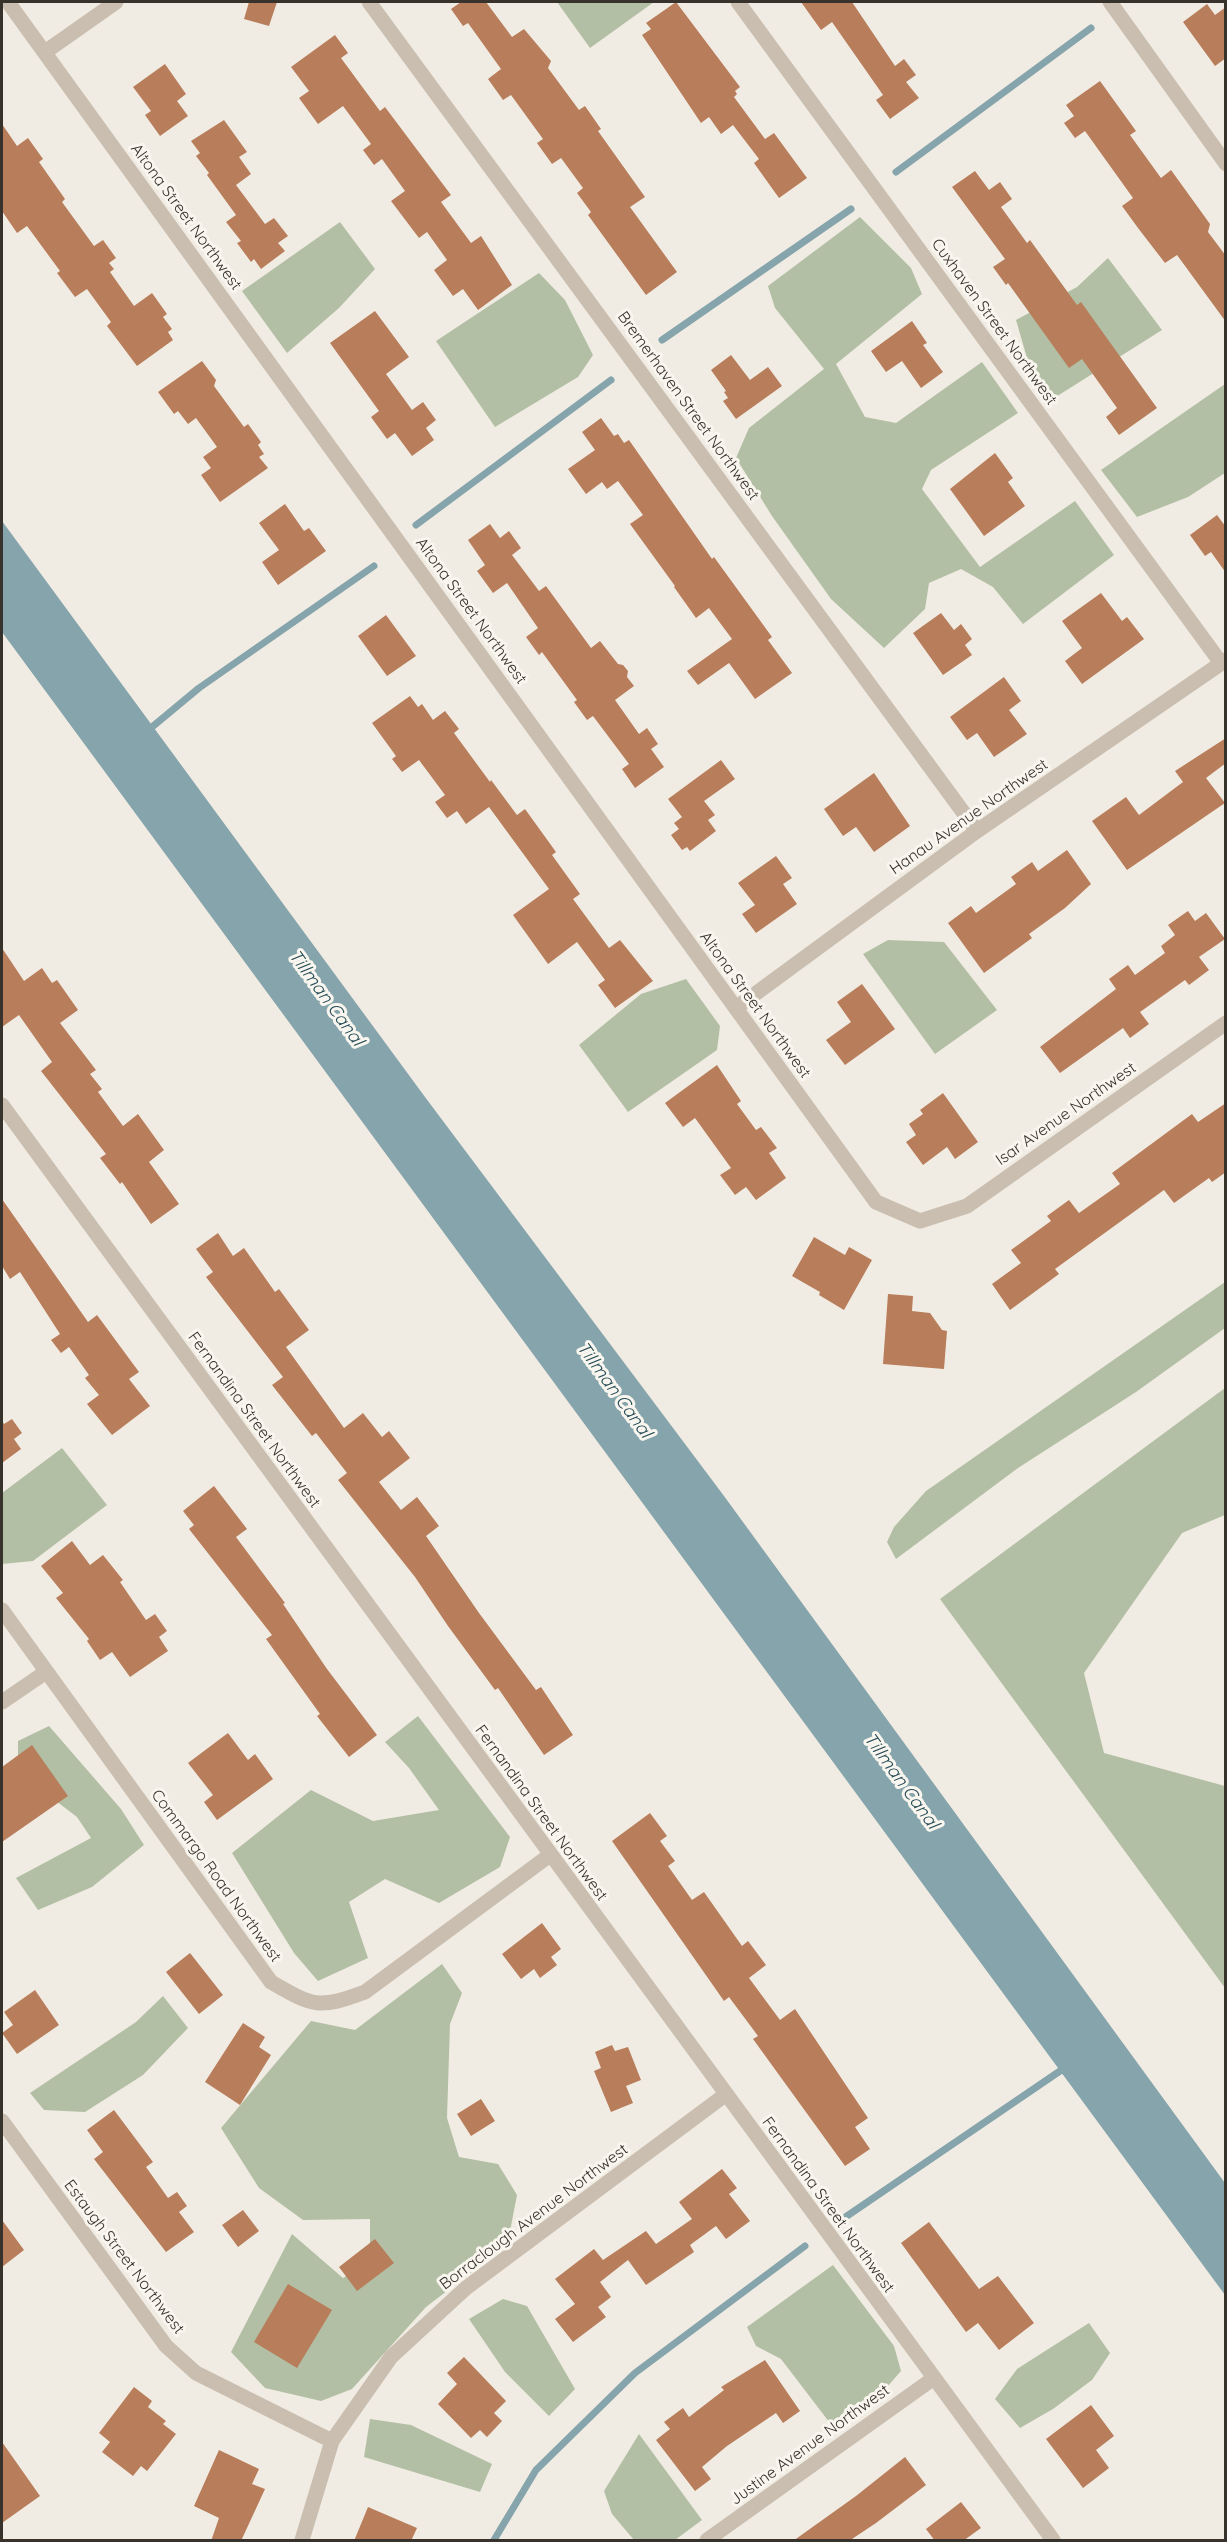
<!DOCTYPE html>
<style>
body{margin:0}
#map{position:relative;width:1227px;height:2542px;overflow:hidden;background:#f1ece3;font-family:Quicksand,sans-serif}
canvas{display:block}
.frame{position:absolute;inset:0;border:3px solid #38322c;pointer-events:none}
</style>
<div id="map">
<canvas width="1227" height="2542"></canvas>
<div class="frame"></div>
</div>
<script>
const g = document.querySelector('canvas').getContext('2d');
g.lineJoin = 'round';
function fill(path, color) { g.fillStyle = color; g.fill(path, 'evenodd'); }
function stroke(path, color, width, dash) { g.strokeStyle = color; g.lineWidth = width; g.lineCap = dash ? 'butt' : 'round'; g.setLineDash(dash || []); g.stroke(path); }
function label(font, color, halo, rows, align = 'center') {
  g.font = font + ' Quicksand,sans-serif'; g.lineWidth = 6; g.setLineDash([]); g.textBaseline = 'middle'; g.strokeStyle = halo; g.fillStyle = color; for (const [text, x, y, turn = 0] of rows) {
    g.save(); g.translate(x, y); g.rotate((+turn || 0) * Math.PI / 180); g.textAlign = isNaN(turn) ? turn : align; if (halo) g.strokeText(text, 0, 0); g.fillText(text, 0, 0); g.restore();
  }
}
const green = new Path2D(`
 M557,2H654L590,48Z
 M860,217L911,268L922,294L836,364L865,417L896,423L982,362L1018,413L931,470L922,489L980,567L1075,501L1114,555L1023,624L993,587L961,569L929,583L925,609L884,648L831,599L772,516L736,458L749,428L824,369L775,308L768,286Z
 M340,222L375,269L339,308L287,353L242,291Z
 M1108,258L1162,330L1051,400L1029,365L1016,320L1077,287Z
 M539,273L565,300L593,355L578,377L495,427L436,341Z
 M1225,384V473L1188,497L1137,517L1101,470Z
 M888,940L944,942L997,1010L935,1054L863,954Z
 M686,979L720,1026L717,1050L628,1112L579,1045L641,994Z
 M1225,1282V1328L1136,1392L1018,1468L896,1559L887,1542L894,1527L926,1491Z
 M1225,1388V1515L1182,1533L1084,1673L1104,1753L1225,1786V1988L940,1599Z
 M62,1448L107,1505L33,1561L2,1564V1493Z
 M418,1716L510,1837L500,1867L439,1903L385,1879L349,1902L368,1958L318,1981L294,1953L232,1853L311,1790L373,1821L439,1810L409,1768L385,1742Z
 M49,1726L121,1809L144,1845L92,1887L38,1910L16,1878L91,1838L77,1817L18,1772V1741Z
 M442,1964L462,1993L450,2024L447,2118L459,2157L498,2164L517,2195L511,2226L512,2241L426,2307L352,2389L321,2401L265,2388L231,2352L292,2234L343,2278L370,2261V2219L303,2220L259,2188L221,2128L311,2021L355,2030Z
 M163,1996L188,2028L143,2075L85,2112L44,2110L30,2093L136,2022Z
 M833,2265L894,2346L901,2371L873,2403L833,2427L781,2359L756,2346L747,2327Z
 M503,2299L527,2306L575,2389L549,2416L505,2372L469,2319Z
 M1089,2323L1110,2353L1092,2380L1053,2409L1020,2428L995,2399L1017,2369Z
 M370,2419L411,2425L492,2464L480,2492L364,2457Z
 M639,2434L702,2520L675,2540H634L612,2514L604,2491Z`);
const water = new Path2D(`
 M2,521L425,1097L724,1496L1225,2183V2295L2,632Z`);
const stream = new Path2D(`
 M896,172L1091,28
 M662,340L851,209
 M416,525L611,380
 M146,732L199,688L374,566
 M844,2218L1060,2071L1069,2069
 M494,2540L536,2470L635,2373L805,2246`);
const building = new Path2D(`
 M249,2H277L269,26L244,19Z
 M461,2H486L512,37L524,29L551,61L548,68L579,110L585,106L601,129L598,131L645,197L630,207L677,272L646,295L588,215L591,212L577,193L583,188L561,158L552,164L537,143L543,139L511,95L503,100L488,79L501,69L468,23L463,26L451,9Z
 M676,2L740,87L735,91L737,94L734,97L765,139L774,133L807,178L779,198L754,163L759,159L733,125L721,134L709,117L701,123L642,35L651,29L646,23Z
 M801,2H852L895,66L904,59L916,75L906,82L919,98L890,119L876,100L883,95L832,22L821,30Z
 M1207,4L1215,15L1226,7V58L1215,66L1183,22Z
 M335,35L348,53L341,58L380,111L385,107L451,195L441,202L471,243L481,236L512,285L478,310L463,289L453,296L434,270L447,260L427,232L419,238L391,201L405,191L382,159L374,165L363,150L371,144L343,106L318,124L299,98L309,91L291,67Z
 M165,64L186,94L177,101L188,116L160,136L145,115L151,111L133,87Z
 M1100,81L1136,131L1130,135L1161,178L1171,170L1210,224L1208,232L1226,256V322L1177,255L1165,263L1138,228L1122,206L1133,198L1085,131L1075,138L1064,123L1074,116L1066,105Z
 M224,120L247,152L239,157L251,174L236,185L265,224L274,218L288,236L278,243L285,251L261,269L254,259L251,262L237,243L241,241L226,222L236,215L207,175L209,173L196,156L200,153L191,141Z
 M2,124L17,146L28,138L43,159L39,162L65,199L62,202L94,246L103,240L116,258L109,263L114,269L110,272L134,306L152,293L167,314L163,317L172,329L168,332L173,340L137,366L107,326L111,322L87,289L75,297L57,273L60,271L27,226L17,233L2,211Z
 M975,171L989,190L1000,182L1012,199L1001,207L1027,243L1030,240L1077,305L1081,302L1157,408L1119,435L1106,417L1117,408L1082,359L1069,368L1008,283L1006,285L993,267L1005,259L952,187Z
 M375,311L409,357L386,374L412,410L423,402L436,420L426,428L434,440L412,456L395,433L387,439L371,417L379,411L330,343Z
 M912,321L927,343L923,345L943,372L921,388L902,361L886,372L871,351Z
 M731,355L750,380L768,367L782,386L736,419L723,401L728,398L724,392L726,391L711,370Z
 M202,361L216,380L214,386L244,427L248,424L261,442L258,445L264,454L259,457L268,468L220,502L201,475L211,468L203,457L217,447L196,418L188,424L178,411L174,414L158,392Z
 M601,418L614,436L618,434L624,443L629,440L712,559L714,557L772,637L768,640L792,673L755,699L729,663L698,685L687,671L732,639L709,608L696,618L674,587L675,586L630,524L643,515L618,481L607,489L602,482L586,494L568,469L595,450L582,432Z
 M995,453L1013,478L1008,482L1025,506L984,536L950,489Z
 M285,504L304,531L309,528L326,551L278,585L262,562L279,550L259,523Z
 M1217,515L1226,527V573L1211,552L1205,556L1190,535Z
 M490,524L500,538L509,531L521,548L512,555L539,591L546,586L591,648L600,641L618,664L623,665L628,671L627,677L634,686L615,700L639,734L647,728L658,744L651,749L664,767L635,788L622,769L629,764L593,716L587,720L574,702L577,700L542,652L539,655L526,637L538,628L507,583L493,593L477,571L485,565L468,540Z
 M1101,593L1122,621L1127,617L1144,639L1082,684L1065,661L1082,648L1062,621Z
 M941,613L954,630L961,624L972,639L965,645L972,655L943,675L913,633Z
 M386,615L416,656L387,676L358,636Z
 M1004,677L1021,701L1009,710L1027,734L994,757L977,733L967,740L950,717Z
 M410,696L418,707L422,704L433,720L445,711L459,729L454,733L490,782L491,780L517,815L525,809L556,852L552,855L580,894L573,899L609,948L620,940L653,981L615,1008L598,985L605,980L577,942L548,964L513,915L549,889L489,807L466,824L457,811L447,818L435,802L445,795L419,760L402,772L392,759L396,756L372,723Z
 M1226,738V763L1206,778L1225,803L1127,870L1092,821L1126,797L1139,815L1183,782L1175,771Z
 M721,760L735,779L704,801L715,815L708,820L716,831L690,851L687,847L682,850L671,835L679,829L674,823L682,817L668,799Z
 M874,773L910,826L874,852L856,827L843,836L824,809Z
 M1067,850L1091,884L1065,908L1029,934L1032,938L984,973L948,923L971,906L976,913L1016,884L1011,877L1032,862L1038,871Z
 M776,856L792,878L783,884L797,904L756,933L742,914L755,905L738,883Z
 M1188,911L1195,921L1206,913L1225,939L1199,957L1209,970L1189,985L1185,980L1140,1012L1149,1024L1130,1038L1123,1028L1060,1073L1040,1047L1116,989L1109,979L1128,965L1135,975L1165,953L1161,946L1175,935L1168,925Z
 M2,948L24,981L42,968L52,983L57,980L78,1010L60,1023L96,1070L90,1074L102,1089L98,1092L123,1126L138,1114L164,1150L149,1162L179,1204L151,1224L122,1182L120,1184L100,1158L106,1154L41,1071L52,1062L19,1015L2,1027Z
 M862,984L895,1029L845,1065L826,1040L851,1022L837,1002Z
 M717,1065L741,1101L737,1104L756,1130L761,1127L777,1148L769,1153L786,1178L756,1200L746,1187L735,1195L720,1175L731,1168L695,1118L683,1127L665,1103Z
 M943,1093L978,1142L955,1159L947,1147L923,1165L906,1142L916,1135L909,1124L923,1114L920,1110Z
 M1226,1103V1172L1212,1182L1209,1178L1174,1203L1164,1190L1055,1269L1059,1274L1010,1310L992,1284L1021,1263L1011,1250L1051,1221L1047,1216L1069,1200L1079,1213L1120,1184L1112,1173L1192,1114L1198,1122Z
 M2,1199L88,1322L97,1315L139,1372L129,1379L150,1406L112,1435L87,1404L99,1395L85,1378L89,1375L69,1347L61,1353L51,1340L60,1334L20,1272L10,1279L2,1266Z
 M218,1233L233,1256L244,1248L275,1292L279,1289L309,1330L286,1347L344,1428L363,1413L382,1437L389,1431L410,1458L379,1482L401,1510L417,1497L439,1526L426,1536L479,1613L536,1690L541,1687L573,1735L544,1755L498,1688L495,1690L448,1626L415,1577L338,1480L347,1473L316,1433L312,1436L272,1385L283,1377L206,1277L213,1272L196,1249Z
 M814,1237L845,1255L849,1247L872,1260L844,1310L819,1295L820,1292L792,1276Z
 M888,1294L913,1296L912,1311L930,1313L942,1330L947,1331L944,1369L883,1364Z
 M12,1419L22,1433L14,1439L21,1449L2,1463V1421L4,1424Z
 M214,1486L247,1529L236,1537L285,1603L283,1604L327,1669L377,1735L349,1757L317,1716L320,1714L266,1639L272,1635L189,1529L194,1525L183,1511Z
 M72,1541L90,1565L103,1555L123,1580L120,1582L146,1620L155,1614L167,1631L159,1637L168,1651L130,1677L112,1652L100,1660L87,1641L89,1639L56,1598L63,1593L41,1566Z
 M228,1733L248,1760L255,1754L273,1779L217,1820L204,1802L213,1795L188,1763Z
 M32,1745L68,1796L2,1842V1767Z
 M650,1813L667,1836L660,1841L675,1861L668,1866L692,1900L704,1892L742,1946L748,1941L766,1965L749,1978L780,2020L795,2009L868,2118L855,2127L870,2149L845,2166L753,2039L758,2036L729,1997L724,2001L612,1841Z
 M542,1923L561,1949L551,1957L557,1965L540,1978L534,1969L521,1979L502,1954Z
 M190,1953L223,1995L199,2014L166,1972Z
 M35,1990L59,2025L17,2054L2,2033L13,2025L4,2012Z
 M243,2023L265,2037L259,2047L271,2055L240,2105L205,2082Z
 M612,2045L615,2051L628,2047L641,2080L626,2086L633,2103L611,2112L594,2071L601,2068L595,2052Z
 M481,2099L495,2121L471,2136L457,2114Z
 M114,2110L153,2162L146,2167L168,2198L177,2192L187,2206L179,2212L194,2232L166,2252L94,2159L103,2152L87,2130Z
 M722,2169L737,2188L729,2194L750,2221L726,2239L716,2226L690,2245L694,2252L646,2285L628,2260L600,2282L611,2297L598,2307L606,2317L573,2342L555,2319L575,2304L555,2279L594,2249L603,2260L646,2231L656,2244L692,2219L679,2202Z
 M243,2210L259,2231L238,2247L222,2225Z
 M2,2220L24,2250L2,2267Z
 M929,2222L979,2289L998,2276L1034,2323L999,2350L978,2323L966,2332L901,2243Z
 M375,2239L394,2263L357,2291L339,2267Z
 M288,2284L332,2310L297,2368L254,2342Z
 M464,2357L506,2401L494,2413L502,2421L487,2437L480,2430L471,2438L438,2404L457,2384L447,2373Z
 M765,2360L800,2411L783,2423L776,2413L727,2446L702,2467L711,2479L695,2491L656,2440L670,2429L664,2422L683,2408L689,2417L724,2390L721,2387Z
 M134,2387L152,2401L148,2407L166,2421L163,2424L176,2434L147,2471L141,2466L133,2476L102,2452L110,2442L99,2433Z
 M1091,2405L1114,2436L1096,2450L1109,2468L1083,2488L1046,2439Z
 M2,2442L40,2496L2,2523Z
 M219,2450L259,2469L252,2484L265,2489L241,2541H211L219,2518L194,2506Z
 M905,2457L926,2485L876,2523L849,2541H793L856,2496Z
 M961,2502L981,2528L963,2541H935L926,2529Z
 M368,2507L417,2528L411,2541H354Z`);
const minor = new Path2D(`
 M8,2L876,1202L920,1221L967,1206L1226,1023
 M369,2L977,831
 M738,2L1221,663
 M1110,2L1226,164
 M45,52L116,2
 M736,1008L977,831L1226,660
 M2,1105L1053,2540
 M2,1610L271,1982C314,2007 319,2009 365,1992L550,1855
 M2,1702L46,1672
 M2,2121L166,2346L196,2373L332,2441
 M302,2540L332,2441L391,2357L466,2288L725,2095
 M707,2540L934,2378`);
const streetNames = [
 ["Altona Street Northwest",186,217,54],
 ["Cuxhaven Street Northwest",994,322,54],
 ["Bremerhaven Street Northwest",688,406,54],
 ["Altona Street Northwest",471,611,54],
 ["Hanau Avenue Northwest",969,817,-35],
 ["Altona Street Northwest",755,1005,54],
 ["Isar Avenue Northwest",1066,1114,-35],
 ["Fernandina Street Northwest",254,1420,54],
 ["Fernandina Street Northwest",541,1813,54],
 ["Commargo Road Northwest",216,1876,54],
 ["Fernandina Street Northwest",828,2205,54],
 ["Borraclough Avenue Northwest",534,2217,-37],
 ["Estaugh Street Northwest",124,2257,53],
 ["Justine Avenue Northwest",810,2445,-36]
];
const waterNames = [
 ["Tillman Canal",326,998,54],
 ["Tillman Canal",614,1390,54],
 ["Tillman Canal",901,1781,54]
];
fill(green, '#b2bfa4');
fill(water, '#85a4ab');
stroke(stream, '#85a4ab', 7);
fill(building, '#b87d5a');
stroke(minor, '#c9beaf', 15);
label('16px', '#38322c', '#f9f6ef', streetNames);
label('italic 18px', '#264c56', '#f9f6ef', waterNames);
</script>
